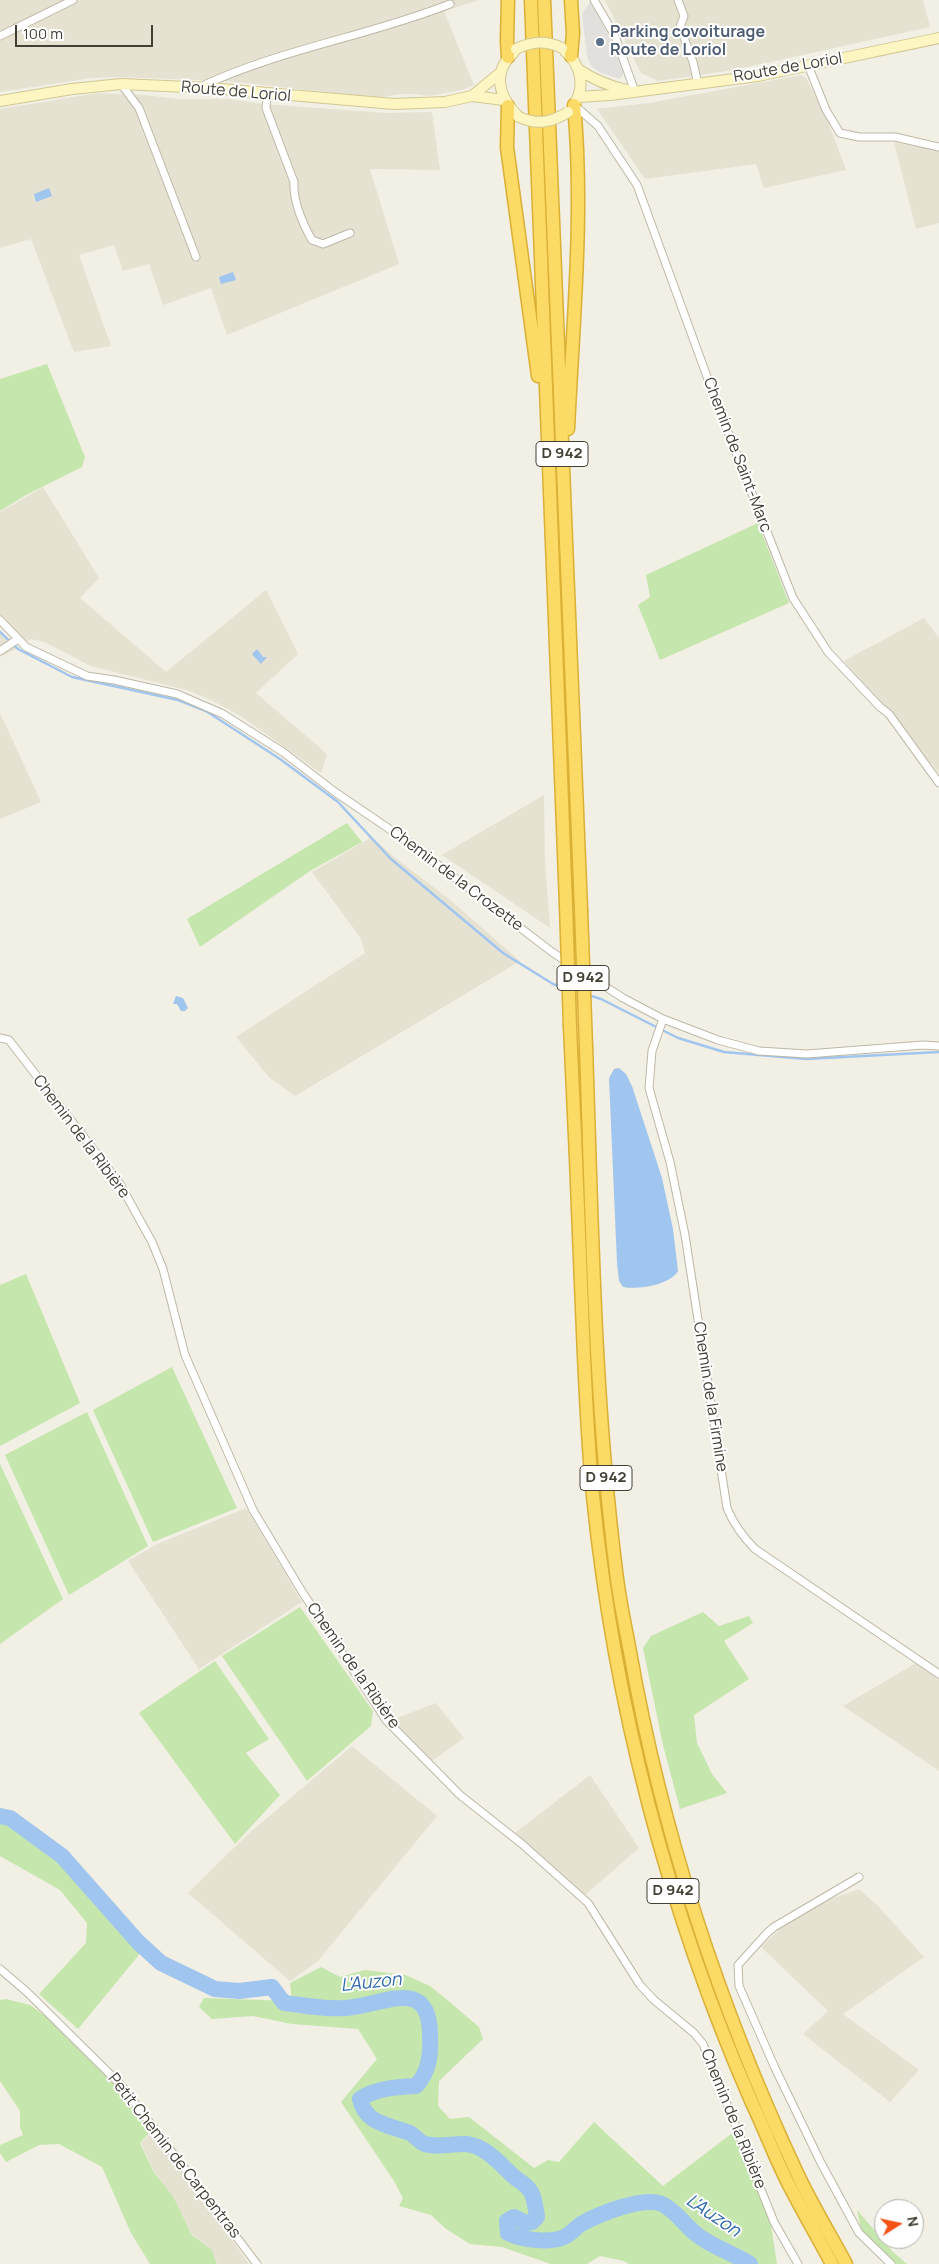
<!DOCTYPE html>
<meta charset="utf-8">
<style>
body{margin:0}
#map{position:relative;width:939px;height:2264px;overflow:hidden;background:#f2efe4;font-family:Manrope,sans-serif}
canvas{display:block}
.north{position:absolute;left:874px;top:2199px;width:50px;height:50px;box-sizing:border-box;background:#fff;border:1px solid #b4b2ae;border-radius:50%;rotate:80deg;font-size:14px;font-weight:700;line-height:20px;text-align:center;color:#433f34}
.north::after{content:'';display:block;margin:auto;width:18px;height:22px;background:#f65216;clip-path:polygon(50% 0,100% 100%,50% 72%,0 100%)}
.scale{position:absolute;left:15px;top:25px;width:138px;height:22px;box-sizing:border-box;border:2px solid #433f34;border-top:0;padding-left:6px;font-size:15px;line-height:18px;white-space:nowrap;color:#433f34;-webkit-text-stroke:4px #fff;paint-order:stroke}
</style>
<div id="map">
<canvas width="939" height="2264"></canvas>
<div class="north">N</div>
<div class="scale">100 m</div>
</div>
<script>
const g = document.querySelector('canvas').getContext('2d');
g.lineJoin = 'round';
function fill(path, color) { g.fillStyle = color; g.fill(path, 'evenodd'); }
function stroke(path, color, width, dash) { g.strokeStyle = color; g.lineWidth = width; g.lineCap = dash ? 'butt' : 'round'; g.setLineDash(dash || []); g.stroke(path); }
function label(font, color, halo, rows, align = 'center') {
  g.font = font + ' Manrope,sans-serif'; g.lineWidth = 4; g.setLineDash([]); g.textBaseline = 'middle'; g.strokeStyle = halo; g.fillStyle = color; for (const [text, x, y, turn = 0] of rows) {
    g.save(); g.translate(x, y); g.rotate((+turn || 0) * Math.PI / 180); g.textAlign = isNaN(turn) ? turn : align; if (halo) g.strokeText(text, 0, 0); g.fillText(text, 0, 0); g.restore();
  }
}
const residential = new Path2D(`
 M0,0H479L444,11L474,85L462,90L428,96L417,94H399L378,98L226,81L118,77L91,78L0,92Z
 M605,0H923L930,27L734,70L658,81L641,73Z
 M801,75L806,78L829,124L846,170L764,188L756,164L645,179L597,109L649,103Z
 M98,93L145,95L177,99H230L262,104L387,113L432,112L440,170L370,169L399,264L227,335L211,288L163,305L149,264L123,271L114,245L79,255L111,346L74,352L31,239L0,248V109Z
 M894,142L939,151V223L916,229Z
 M43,487L99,578L80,598L166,672L266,590L298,654L256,693L327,754L321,773L239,715L213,701L190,691L91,666L44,642L31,639L27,642L18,634L0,616V512Z
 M924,618L939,638V773L844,661Z
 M0,634L16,649L0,657Z
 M0,713L41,802L0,819Z
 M544,795L545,860L550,928L442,855Z
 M372,837L394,857L449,899L520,961L295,1096L269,1077L236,1037L365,953L360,937L312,872Z
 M246,1508L302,1602L199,1669L128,1561L155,1545Z
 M916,1663L939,1678V1771L843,1706Z
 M436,1703L464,1738L432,1761L398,1727L397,1718Z
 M352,1746L437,1816L318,1961L290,1981L188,1893L248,1834Z
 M590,1775L639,1848L585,1895L515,1833Z
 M859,1889L878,1906L924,1957L843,2014L919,2070L890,2102L803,2034L828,2011L761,1947L782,1927L822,1902Z
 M153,2131L173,2162L211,2210L249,2264H218L212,2250L192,2234L173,2196L153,2170L141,2143Z`);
const green = new Path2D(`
 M47,364L85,457L82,467L26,495L0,511V379Z
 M758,523L789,603L660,660L638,605L650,597L646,575Z
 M347,823L362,842L310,871L200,947L187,919Z
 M26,1274L80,1403L0,1446V1285Z
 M172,1367L237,1508L153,1542L93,1410Z
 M87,1412L148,1546L69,1595L5,1455Z
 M0,1464L63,1599L0,1644Z
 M300,1607L373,1711L371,1726L307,1781L222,1656Z
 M703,1612L719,1626L749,1616L753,1623L724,1641L749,1679L694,1715L697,1743L712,1774L727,1793L680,1809L663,1745L643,1648L651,1636Z
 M215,1661L269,1739L246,1753L280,1795L235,1844L139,1713Z
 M0,1821L8,1822L58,1860L142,1948L138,1956L78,2029L39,1994L86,1943L87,1923L60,1890L0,1856Z
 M321,1967L340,1977L365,1970L405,1975L430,1986L451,2003L479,2027L483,2039L439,2081L438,2106L450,2119L469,2117L534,2168L548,2160L559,2162L594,2122L663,2186L731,2134L736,2137L770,2219L777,2264H629L624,2261L600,2256L587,2264H551L502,2247L470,2244L446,2229L431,2215L399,2206L403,2198L394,2181L341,2102L377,2059L358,2029L292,2024L253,2016L212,2019L199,2007L204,1998L292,2001L290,1983Z
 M6,1999L30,2005L57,2024L116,2084L152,2130L140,2143L153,2171L173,2196L192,2235L212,2250L217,2264H150L131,2233L102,2167L59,2144L39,2145L6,2162L0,2153V2145L23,2135L20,2127V2111L0,2081V2000Z
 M857,2210L894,2253L907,2264H894L861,2229Z`);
const parking = new Path2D(`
 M591,2L620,57L625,71L620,79L601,73L591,66L587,56L582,13Z`);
const water = new Path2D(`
 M49,188L52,196L36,202L34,194Z
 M233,272L236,280L221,284L219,277Z
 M257,649L263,657H267L261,664L252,654Z
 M176,996L183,998L188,1008L185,1011H181L177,1004H173Z
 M619,1068L626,1074L632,1086L662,1178L673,1229L678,1271C670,1285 638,1290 623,1287L619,1281L617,1263L609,1078L614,1069Z`);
const stream = new Path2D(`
 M0,632L18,649L72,677L178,700L206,711L223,722L280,759L338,802L391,859L503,953L553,984L564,988
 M588,995L601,999L678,1038L724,1052L806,1059L939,1052`);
const river = new Path2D(`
 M0,1816L10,1818L62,1856L138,1942L161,1963L215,1989L239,1991L272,1987L284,2003C304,2005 325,2010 345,2008C383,2006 430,1974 430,2036C431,2055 429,2072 416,2086C397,2087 376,2088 360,2099C365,2124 389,2125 410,2133C415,2136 419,2142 425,2144C438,2148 454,2143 467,2144C487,2147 500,2164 513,2176C520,2182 528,2185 532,2194C535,2201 536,2210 537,2217L532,2222L526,2223L514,2217L507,2221L508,2233C521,2240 553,2244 566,2236C572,2233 576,2227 581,2224C599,2214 643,2196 662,2204C675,2210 685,2225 696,2234C712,2247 733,2253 750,2264`);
const street = new Path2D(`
 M594,0L615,36L635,92
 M678,0L684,16L680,27L693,62L698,84
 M0,36L73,0
 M808,65L826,110L840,133L859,137H895L939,147
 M121,84L139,108L196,257
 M202,86C281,49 369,36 450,4
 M267,94L266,108L294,182C293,201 303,224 312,240L323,244L350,233
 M574,105L598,126L637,185L720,412L793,598L828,652L880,707L889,714L939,783
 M0,620L26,647L87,676L114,680L177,694L223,714L283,752L335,792L407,841L552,952L623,998L663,1019L718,1040L759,1051L807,1054L923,1045L939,1046
 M0,651L18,639
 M663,1019L652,1051L649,1088L670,1162L685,1235L727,1508C734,1525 742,1536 755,1549L939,1674
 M0,1038L9,1040L120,1184L152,1242L163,1269L185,1355L253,1510L301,1590L386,1720L460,1795L522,1844L588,1903L640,1985L654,2000L694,2033L703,2044L774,2222L798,2264
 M859,1877L774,1927L767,1933L738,1965L739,1986L775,2068L821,2163L859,2233L891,2264
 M0,1969L27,1992L122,2086L257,2264`);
const secondary = new Path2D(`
 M565,51C580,64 585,84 576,101
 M514,52C491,73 499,98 519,117
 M578,69C594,80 608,86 627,90
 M472,96L501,72
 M578,97L610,95L758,76L939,38
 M0,101L72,89L121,84L210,88L394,104L445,102L472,96L504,100`);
const highway = new Path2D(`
 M508,0L507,41L508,57
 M531,0L566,905
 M544,0L581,909
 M571,0L573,33L571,56
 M508,106L507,147L538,376
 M568,429C573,322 584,212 574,105
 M570,1027C574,1113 578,1198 581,1284C584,1354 586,1426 593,1496C614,1704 668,1911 752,2103C765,2130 775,2158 789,2185C803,2212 818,2238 832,2264
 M586,1047C592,1222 594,1397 616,1571C619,1598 625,1625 630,1652C662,1833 720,2009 798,2175C812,2205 830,2234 846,2264`);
const secondaryBridge = new Path2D(`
 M516,49C532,41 546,40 562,48
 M519,117C537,125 551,123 568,112`);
const highwayBridge = new Path2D(`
 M566,905L570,1027
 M581,909L586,1047`);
const markers = [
 [600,42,5,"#5c6f8a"]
];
const shields = [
 [562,454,52],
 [583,978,52],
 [606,1478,52],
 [673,1891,52]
];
const shieldNames = [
 ["D 942",562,454],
 ["D 942",583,978],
 ["D 942",606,1478],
 ["D 942",673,1891]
];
const serviceNames = [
 ["Parking covoiturage",610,33],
 ["Route de Loriol",610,51]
];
const streetNames = [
 ["Route de Loriol",788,68,-10],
 ["Route de Loriol",236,92,5],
 ["Chemin de Saint-Marc",737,455,69],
 ["Chemin de la Crozette",456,879,37],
 ["Chemin de la Ribière",81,1137,53],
 ["Chemin de la Firmine",710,1397,81],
 ["Chemin de la Ribière",353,1666,55],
 ["Chemin de la Ribière",733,2119,68],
 ["Petit Chemin de Carpentras",174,2156,52]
];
const waterNames = [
 ["L'Auzon",371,1983,-6],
 ["L'Auzon",713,2216,34]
];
fill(residential, '#e5e2d2');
fill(green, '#c5e6ad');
fill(parking, '#e2e0dc');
fill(water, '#a0c5ee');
stroke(stream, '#a0c5ee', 2.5);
stroke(river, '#a0c5ee', 16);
stroke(street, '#bdb8a7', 9);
stroke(secondary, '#d1c894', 12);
stroke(highway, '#dab035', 15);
stroke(street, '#fff', 7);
stroke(secondary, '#fdf6c2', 10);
stroke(highway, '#fbda65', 12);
stroke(secondaryBridge, '#d1c894', 12, []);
stroke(highwayBridge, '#dab035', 15, []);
stroke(secondaryBridge, '#fdf6c2', 10);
stroke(highwayBridge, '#fbda65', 12);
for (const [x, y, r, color] of markers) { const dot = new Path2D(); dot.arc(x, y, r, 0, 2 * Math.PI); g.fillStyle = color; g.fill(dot); stroke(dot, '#fff', 2); }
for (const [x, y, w] of shields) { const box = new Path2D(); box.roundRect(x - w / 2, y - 12.5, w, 25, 4); g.fillStyle = '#fff'; g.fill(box); stroke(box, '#433f34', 1); }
label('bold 15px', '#433f34', null, shieldNames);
label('bold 16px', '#4e5e75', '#fff', serviceNames, 'left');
label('16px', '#433f34', '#fff', streetNames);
label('italic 18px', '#306aad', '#fff', waterNames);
</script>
